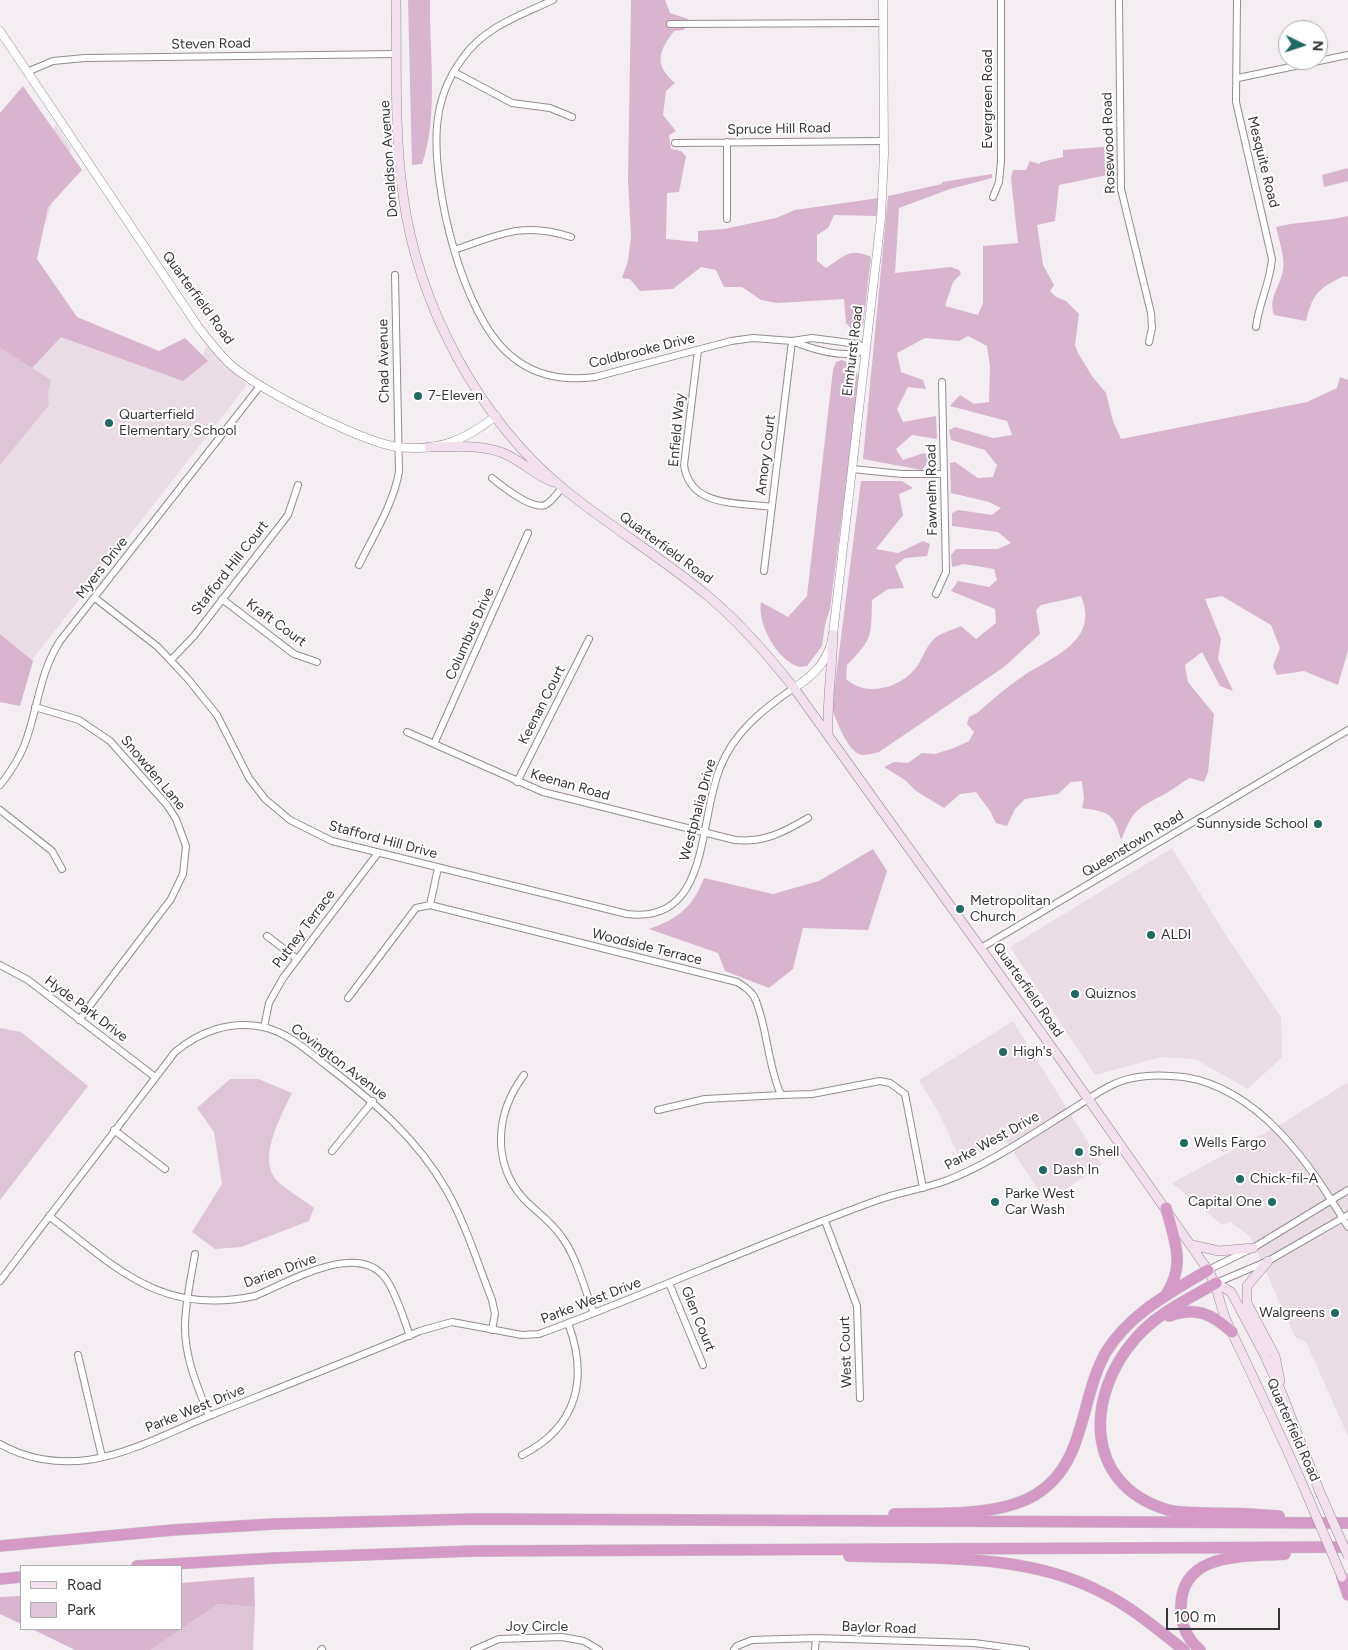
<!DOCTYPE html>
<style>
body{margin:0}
#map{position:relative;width:1348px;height:1650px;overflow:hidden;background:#f4edf2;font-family:Figtree,sans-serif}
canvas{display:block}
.legend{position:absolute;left:20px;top:1565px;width:162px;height:65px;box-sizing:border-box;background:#fff;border:1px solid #afaeaf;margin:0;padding:6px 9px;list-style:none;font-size:15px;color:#373436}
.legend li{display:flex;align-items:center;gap:10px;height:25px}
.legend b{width:25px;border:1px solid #afaeaf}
.north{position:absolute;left:1278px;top:20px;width:50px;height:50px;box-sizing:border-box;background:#fff;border:1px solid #afaeaf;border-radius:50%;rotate:94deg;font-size:14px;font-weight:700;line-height:20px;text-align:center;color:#373436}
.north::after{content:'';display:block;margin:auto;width:18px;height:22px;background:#216a63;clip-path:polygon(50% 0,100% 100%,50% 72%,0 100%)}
.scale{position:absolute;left:1166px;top:1608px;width:114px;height:22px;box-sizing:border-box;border:2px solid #373436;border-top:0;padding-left:6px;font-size:15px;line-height:18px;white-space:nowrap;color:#373436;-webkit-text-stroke:4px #fff;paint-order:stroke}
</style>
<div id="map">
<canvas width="1348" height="1650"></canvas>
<ul class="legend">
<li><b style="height:6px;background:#f2e0ee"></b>Road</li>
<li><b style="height:14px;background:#dec4d7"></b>Park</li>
</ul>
<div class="north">N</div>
<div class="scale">100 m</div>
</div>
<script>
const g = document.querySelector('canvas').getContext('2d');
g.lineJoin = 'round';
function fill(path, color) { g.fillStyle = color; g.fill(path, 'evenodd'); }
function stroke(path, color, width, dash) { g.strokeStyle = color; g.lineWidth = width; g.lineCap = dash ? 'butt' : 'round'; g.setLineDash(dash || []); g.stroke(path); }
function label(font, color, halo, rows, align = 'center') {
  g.font = font + ' Figtree,sans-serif'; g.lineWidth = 4; g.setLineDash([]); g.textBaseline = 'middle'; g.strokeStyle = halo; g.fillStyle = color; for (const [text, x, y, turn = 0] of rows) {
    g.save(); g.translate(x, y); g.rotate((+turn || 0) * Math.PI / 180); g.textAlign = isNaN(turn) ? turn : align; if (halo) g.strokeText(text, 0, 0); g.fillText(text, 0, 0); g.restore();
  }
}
const built = new Path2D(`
 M56,125L71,148L30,268L58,312L199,367L206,346L247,385L0,701V214Z
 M1172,848L1229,940L1281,1017L1282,1057L1248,1089L1195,1059L1161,1057L1095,1075L1010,947Z
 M1013,1021L1102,1165L1046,1202L1005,1139L961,1161L939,1113L919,1080Z
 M1348,1082V1436L1306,1342L1295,1337L1250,1236L1230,1222L1222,1225L1172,1183L1283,1123Z`);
const green = new Path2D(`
 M0,348L51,380L48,393L49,405L0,465Z
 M0,1028L21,1032L88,1086L0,1200Z
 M230,1079H258L292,1093C282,1114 259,1154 274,1177C281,1187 304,1200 314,1208L309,1221L241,1247L215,1249L192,1232L222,1184L214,1132L197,1108Z
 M218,1604L255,1607L253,1650H151Z`);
const forest = new Path2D(`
 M408,0H430C429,49 439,118 422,164L412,165Z
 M631,0H665L670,13L688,19L684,30L674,31C659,51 653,64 675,83L666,91L663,115L676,131L669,135L671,149L681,151L686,156L679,192L667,193L666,239L698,242V231L724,229L776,218L795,210L879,198L876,216L834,215L828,228L817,235V261L826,268C844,256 850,247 871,257L863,327L852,329L846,323L844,299L777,303L761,300L742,287H724L716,270L701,267L673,289L640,291L630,279L622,278L628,261L631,236L628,180Z
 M23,86L82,170L48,207L37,259L77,317L159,351L185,338L208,361L183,381L61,337L32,368L0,348V113Z
 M1114,146L1112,174L1059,185L1055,221L1037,225L1043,265L1054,285L1050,291L1056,297L1066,301L1079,314L1075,345L1078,353L1092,376L1106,393L1113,421L1121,439L1307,402L1337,388L1340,377L1348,380V650L1338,685L1304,671L1277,675L1273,666L1280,648L1271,625L1222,596L1205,599L1221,639L1218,659L1233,691L1220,686L1202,652L1185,665L1188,682L1214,714L1208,772L1204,782L1190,778C1180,783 1169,793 1159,797C1133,811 1133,812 1121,840C1114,813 1109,812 1082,808L1084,799L1082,781L1071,782L1058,794L1025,799L1015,809L1007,826L996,823L990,811L976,792L960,794L944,808L916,791L905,780L884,767L894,762L908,763L922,753L935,754L954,748L969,741L974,732L967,724L969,717L977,713C992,700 1007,687 1023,676C1052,657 1100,641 1081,596L1041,605L1036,610L1040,634L1004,667L879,752C874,753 868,755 863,755C848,754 836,720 832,708L861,481H902L913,488L899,494L903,515L876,549L898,553L923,541L930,544L927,556L905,558L895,566L904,588L888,589L872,600C871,637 873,638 847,665L846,679C866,697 898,689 915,669C922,661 925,648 933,640C939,633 953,630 961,626L976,639L996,623L995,609L951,591L958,581L989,587L997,580L994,569L964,564L952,567L951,555L956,549H998L1011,543L998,532L952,526V513L958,510L992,515L1001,508L989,502L951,493L950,463L955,462L978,478L993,477L997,465L985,450L951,440L949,430L955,427L993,438L1012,435L1007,421L950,406L960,395L974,404L989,402L990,366L987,346L968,336L959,341L925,338L897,353L901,372L923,380L926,389L908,387L897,409L903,422L936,416L937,439L912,435L896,449L903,460L924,453L932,458L922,470L863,459L888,196L942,184V182L992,174V178L950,189L899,208L895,273L951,267L959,270L961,274L953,282L945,306L978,315L983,303V246L1018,243L1011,178L1013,170H1026L1030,161L1039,164L1041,162L1063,157V150Z
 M1348,168V181L1324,187L1322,175Z
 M1348,216V277L1344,276C1318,289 1313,293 1306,321L1274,315C1268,298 1280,287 1283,270C1285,256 1279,240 1276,227C1300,221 1324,222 1348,216Z
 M842,360C853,364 858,370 859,382L830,609L825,625L822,646L807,666L800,667C778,662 757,624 761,602L788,617L807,596L833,370L836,362Z
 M0,634L33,661L20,706L0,702Z
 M873,849L887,871L868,930L803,928L793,969L769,988L725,971L718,953L649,929C678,919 693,907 704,878L773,894L819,881Z
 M254,1577L255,1607L218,1604L151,1650H75L32,1629H181V1583Z
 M21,1596V1624L0,1614V1597Z`);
const minor = new Path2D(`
 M553,0C519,16 484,27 462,59C448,78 439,102 437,126C432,187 462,315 510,355C534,376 565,381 595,377L731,341L753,338L792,341L812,338L858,344L866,350C845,360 812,349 792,341
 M1119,0L1121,189L1151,313L1152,328L1149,342
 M1237,0L1236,102L1272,259C1270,283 1259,303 1256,327
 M670,24L883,23
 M27,72L53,61L85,58L397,54
 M454,72L512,103L550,108L572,117
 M1238,78L1348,55
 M675,143L884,141
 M993,197L999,182L1001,161V0
 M727,219V142
 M454,250C499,235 522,221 571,237
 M698,350L684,465C690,508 738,502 772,507
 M852,469L902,474H944
 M492,478C502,486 531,510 545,505C552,502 557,493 562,488
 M359,565C373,536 393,505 399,472L395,275
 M764,571L792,341
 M936,594L946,572L942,382
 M95,598L158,647L188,679L217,715L249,778L265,799L290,820L332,841L627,914C711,925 698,820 720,768C734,732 763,709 794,688
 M222,599L294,654L317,662
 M171,660L194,636L288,515L298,485
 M35,707L79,720L110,741L167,805L176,819L186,846L183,874L171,899L79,1020
 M407,732L543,792L735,840C764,843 784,832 808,818
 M434,744L528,533
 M517,782L589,639
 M0,785C10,773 18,760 24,746C38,710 39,673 60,641L260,386
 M0,810L52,851L62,869
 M430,905L737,982C745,987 753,992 756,1001C768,1031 767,1063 781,1095L812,1094L880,1081L890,1083L905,1094L923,1188
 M267,936L297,959
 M981,948L1348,730
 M0,965L28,980L155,1077
 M348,998L416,908L430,905L438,868
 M264,1027L269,1003L283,978L378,853
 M524,1075C496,1112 491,1161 523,1198C535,1211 551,1221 561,1236C577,1257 584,1288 594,1313
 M658,1110L705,1099L781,1095
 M114,1130L165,1169
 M332,1151L373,1101
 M49,1216C118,1269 161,1316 255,1296C289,1282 358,1240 386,1279C397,1295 403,1317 410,1336
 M825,1221L857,1306L860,1398
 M195,1254C191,1278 185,1303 185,1327C185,1359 198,1388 209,1416
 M1208,1270L1253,1248L1348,1190
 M0,1281L175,1052C199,1032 230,1020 263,1027C287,1032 308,1051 327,1066C374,1102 417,1138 447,1191C466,1225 478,1264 492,1300L495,1314L492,1330
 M669,1283L703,1365
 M1216,1283L1268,1261L1348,1215
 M78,1355L102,1457
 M0,1444C26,1459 58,1464 88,1460C130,1454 170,1432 209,1416C279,1388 350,1360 420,1331L452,1322L522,1335L539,1334C653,1292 764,1241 878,1200C900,1192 923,1189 945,1181C986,1166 1033,1134 1071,1110C1091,1098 1110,1082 1133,1078C1150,1074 1167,1075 1184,1077C1261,1089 1311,1166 1348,1227
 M522,1455C577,1427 589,1379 568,1323
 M321,1650L322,1649
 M474,1650L499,1639L562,1637L584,1641L599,1650
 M734,1650L737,1646L752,1640L816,1638L974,1643L1026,1650
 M815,1650L816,1638`);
const tertiary = new Path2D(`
 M0,31L199,328C209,340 218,353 229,363C254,388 364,443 398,447C439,452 465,440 496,416
 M794,688C816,674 829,660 833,634L881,218L884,154L883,0`);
const secondary = new Path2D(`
 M396,0C397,64 394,131 403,195C418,305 478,419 565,490C611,527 662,558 708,596C740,623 768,655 794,688L1063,1063L1208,1270C1218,1286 1219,1303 1226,1320C1253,1377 1280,1433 1305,1490
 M429,447C453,447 480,444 503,453C521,460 534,475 553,482
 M828,735C827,701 832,668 833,634
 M1192,1245L1219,1251L1253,1248
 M1268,1261L1247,1286V1303L1275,1356L1280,1381
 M1216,1283L1231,1292L1264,1354L1283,1396L1319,1490`);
const motorway = new Path2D(`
 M1166,1208C1174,1239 1186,1264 1167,1293
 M1216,1283C1188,1299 1156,1314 1135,1339C1086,1395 1083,1483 1165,1509C1179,1514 1196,1512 1210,1513C1233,1513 1256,1514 1279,1516
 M1169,1316C1196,1306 1212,1314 1232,1332
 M894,1514C936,1513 998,1517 1035,1495C1087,1464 1079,1399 1106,1352C1130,1313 1170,1293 1208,1270
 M0,1546L173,1530L274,1524L476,1519L1348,1523
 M849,1556C932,1559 1027,1552 1103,1593C1133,1608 1158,1630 1184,1650
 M137,1566L275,1558L474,1551L1348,1547
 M1342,1577L1348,1595
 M0,1579L21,1577
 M1200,1650C1188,1640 1181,1625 1181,1610C1179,1551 1244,1557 1285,1554`);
const secondaryBridge = new Path2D(`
 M1305,1490L1342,1577
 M1319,1490L1348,1556`);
const markers = [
 [418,396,5,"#216a63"],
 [109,423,5,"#216a63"],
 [1318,824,5,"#216a63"],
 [960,909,5,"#216a63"],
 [1151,935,5,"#216a63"],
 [1075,994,5,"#216a63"],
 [1003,1052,5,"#216a63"],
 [1184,1143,5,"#216a63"],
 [1079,1152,5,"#216a63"],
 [1043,1170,5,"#216a63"],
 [1240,1179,5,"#216a63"],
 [995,1202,5,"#216a63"],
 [1272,1202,5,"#216a63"],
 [1335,1313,5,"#216a63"]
];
const streetNames = [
 ["Steven Road",211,44,-1],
 ["Evergreen Road",988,99,-90],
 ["Spruce Hill Road",779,129,-1],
 ["Rosewood Road",1109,143,-92],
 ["Donaldson Avenue",389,159,-94],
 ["Mesquite Road",1263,162,76],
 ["Quarterfield Road",198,298,54],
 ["Coldbrooke Drive",642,351,-14],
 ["Elmhurst Road",853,351,-83],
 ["Chad Avenue",384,361,-91],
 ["Enfield Way",677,430,-85],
 ["Amory Court",766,455,-83],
 ["Fawnelm Road",932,490,-91],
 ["Quarterfield Road",666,548,36],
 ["Myers Drive",102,568,-52],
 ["Stafford Hill Court",230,568,-52],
 ["Kraft Court",276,623,36],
 ["Columbus Drive",470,634,-66],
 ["Keenan Court",542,705,-63],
 ["Snowden Lane",153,773,50],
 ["Keenan Road",570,785,16],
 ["Westphalia Drive",698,810,-75],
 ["Stafford Hill Drive",383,840,15],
 ["Queenstown Road",1133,844,-31],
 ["Putney Terrace",304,929,-53],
 ["Woodside Terrace",647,947,14],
 ["Quarterfield Road",1028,990,55],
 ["Hyde Park Drive",86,1009,37],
 ["Covington Avenue",339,1062,37],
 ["Parke West Drive",992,1141,-29],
 ["Darien Drive",280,1271,-20],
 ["Parke West Drive",591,1301,-21],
 ["Glen Court",698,1319,68],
 ["West Court",846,1352,-92],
 ["Parke West Drive",195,1409,-22],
 ["Quarterfield Road",1293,1430,66],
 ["Joy Circle",537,1627],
 ["Baylor Road",879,1628,2]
];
const poiNames = [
 ["7-Eleven",428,396],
 ["Quarterfield",119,415],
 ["Elementary School",119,431],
 ["Sunnyside School",1308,824,"right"],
 ["Metropolitan",970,901],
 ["Church",970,917],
 ["ALDI",1161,935],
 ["Quiznos",1085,994],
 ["High's",1013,1052],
 ["Wells Fargo",1194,1143],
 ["Shell",1089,1152],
 ["Dash In",1053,1170],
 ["Chick-fil-A",1250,1179],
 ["Parke West",1005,1194],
 ["Car Wash",1005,1210],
 ["Capital One",1262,1202,"right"],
 ["Walgreens",1325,1313,"right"]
];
fill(built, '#e9dce5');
fill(green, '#dec4d7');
fill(forest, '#d8b4ce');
stroke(minor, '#928c90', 8);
stroke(tertiary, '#928c90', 9);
stroke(secondary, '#928c90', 10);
stroke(motorway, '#cbcacb', 12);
stroke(minor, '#fff', 6);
stroke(tertiary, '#fff', 8);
stroke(secondary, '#f2e0ee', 9);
stroke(motorway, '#d499c5', 11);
stroke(secondaryBridge, '#928c90', 10, []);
stroke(secondaryBridge, '#f2e0ee', 9);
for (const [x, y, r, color] of markers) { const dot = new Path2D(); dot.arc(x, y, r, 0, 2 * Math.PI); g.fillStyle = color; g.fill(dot); stroke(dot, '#fff', 2); }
label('14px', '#373436', '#fff', streetNames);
label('14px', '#373436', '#fff', poiNames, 'left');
</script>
